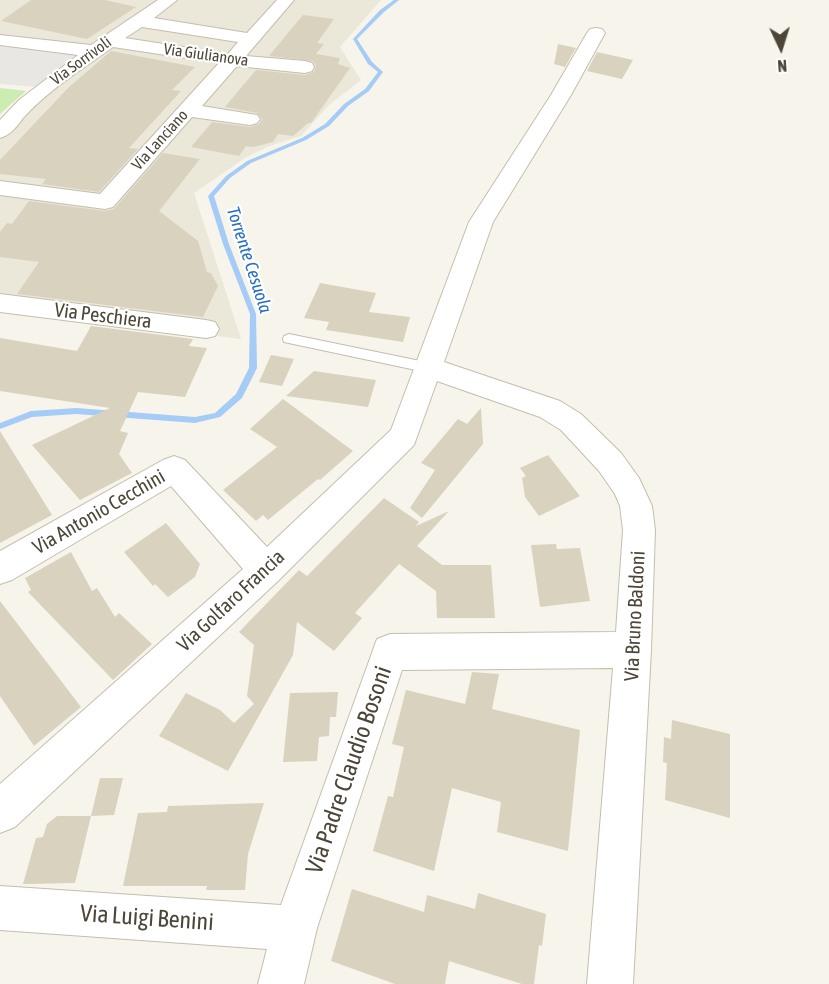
<!DOCTYPE html>
<style>
body{margin:0}
#map{position:relative;width:829px;height:984px;overflow:hidden;background:#f7f4eb;font-family:"Asap Condensed",sans-serif}
canvas{display:block}
.north{position:absolute;left:751px;top:18px;width:60px;height:60px;-webkit-text-stroke:4px #fff;paint-order:stroke;rotate:176deg;font-size:16px;font-weight:700;line-height:24px;text-align:center;color:#4c4638}
.north::after{content:'';display:block;margin:auto;width:21px;height:27px;background:#4c4638;clip-path:polygon(50% 0,100% 100%,50% 72%,0 100%)}
</style>
<div id="map">
<canvas width="829" height="984"></canvas>
<div class="north">N</div>
</div>
<script>
const g = document.querySelector('canvas').getContext('2d');
g.lineJoin = 'round';
function fill(path, color) { g.fillStyle = color; g.fill(path, 'evenodd'); }
function stroke(path, color, width, dash) { g.strokeStyle = color; g.lineWidth = width; g.lineCap = dash ? 'butt' : 'round'; g.setLineDash(dash || []); g.stroke(path); }
function label(font, color, halo, rows, align = 'center') {
  g.font = font + ' "Asap Condensed",sans-serif'; g.lineWidth = 4.5; g.setLineDash([]); g.textBaseline = 'middle'; g.strokeStyle = halo; g.fillStyle = color; for (const [text, x, y, turn = 0] of rows) {
    g.save(); g.translate(x, y); g.rotate((+turn || 0) * Math.PI / 180); g.textAlign = isNaN(turn) ? turn : align; if (halo) g.strokeText(text, 0, 0); g.fillText(text, 0, 0); g.restore();
  }
}
const residential = new Path2D(`
 M0,0H381L340,47L361,80L329,105L301,136L269,146L245,158L194,193L241,339L0,309V123L82,53L0,44Z`);
const green = new Path2D(`
 M0,88L26,91L0,114Z`);
const parking = new Path2D(`
 M0,45L77,54L37,87L0,84Z`);
const stream = new Path2D(`
 M394,0H399L384,12L357,39L372,62L383,72L369,91L348,106L329,126L306,140L251,163L230,178L214,196L229,244L256,314L257,368L242,398L220,417L195,423L76,414L32,417L0,429V423L31,411L76,408L195,417L215,413L236,394L249,368L250,314L223,244L208,196L226,176L247,161L302,138L325,124L344,104L365,89L378,72L368,64L353,39L380,10Z`);
const building = new Path2D(`
 M31,0H105L136,7L87,39L1,21Z
 M303,15L334,19L317,43L324,44L316,54L340,58L338,64L350,68L311,123H308L293,136L278,134L273,142L253,147L246,146L239,156L191,147L212,122L250,127L259,124L262,119L257,113L225,107L256,70L305,75L314,72L316,66L313,61L269,56Z
 M558,44L576,48L565,67L554,64Z
 M111,51L195,67L172,90L181,91L129,148L138,149L99,192L42,184L46,179L0,174V160L68,88Z
 M597,52L633,60L622,79L587,71Z
 M163,153L200,159L159,211L198,241L207,272L211,273L218,286L203,317L17,294L39,262L0,257V232L7,223L12,224L29,201L105,211L114,209Z
 M320,283L376,293L369,312L410,317L403,342L326,330L329,322L304,318Z
 M91,326L193,339L189,346L207,348L185,397L138,392L120,431L128,433L119,454L132,473L80,500L32,445L110,408L0,391V338L77,351Z
 M271,355L294,359L282,386L259,382Z
 M314,371L376,380L368,407L286,396Z
 M283,399L353,451L320,480L318,479L268,520L263,515L256,521L223,490L277,447L250,429Z
 M481,408L483,444L422,518L410,508L435,470L421,463L458,419L467,424Z
 M0,431L52,515L0,543Z
 M548,455L580,496L539,516L525,497L522,478L526,476L520,468Z
 M384,498L419,522L416,526L449,511L417,546L442,565H491L495,618H437L436,591L399,564L355,613L362,618L334,651L297,622L293,655L228,771L159,736L186,693L220,710L234,723L254,704L247,696L254,645L239,632L299,570L307,576Z
 M166,523L200,564L195,577L168,597L155,584L153,586L124,552Z
 M556,544L557,549L580,548L590,601L540,607L531,545Z
 M71,552L92,591L97,588L115,617L119,613L152,644L113,680L28,592L31,590L25,578Z
 M0,601L81,707L34,746L0,696Z
 M472,672L499,674L492,709L580,730L568,851L497,832L501,802L452,788L434,871L373,851L388,796L393,797L404,747L392,744L406,690L465,704Z
 M338,692L336,717H330L329,736L319,737L317,761L283,762L290,693Z
 M672,720L730,734V818L665,800L667,763L663,762L664,737L671,739Z
 M100,778H123L114,815L91,816Z
 M264,803L248,854L245,890H206L207,886H123L138,813L167,812L168,806Z
 M57,816H91L75,883L23,884L36,838L43,837L47,824Z
 M352,889L424,912L427,895L475,909L478,893L546,914L542,946L539,945L534,984H522L449,961L445,984H395L331,961Z`);
const service = new Path2D(`
 M289,334L430,363L437,368L430,373L284,342L283,339L284,336Z`);
const minor = new Path2D(`
 M158,0H177L154,18L247,33L277,0H294L246,56L305,61L312,63L314,67L312,71L305,73L237,66L202,106L257,115L260,119L257,123L250,125L192,117L113,207L105,209L0,195V181L100,194L219,63L113,47C82,69 50,89 24,117C17,126 11,135 0,138V120L19,100L78,55L0,45V35L91,45ZM142,27L238,42L228,54L125,38Z
 M596,28L602,29L605,33L571,95L493,222L444,362L560,401L581,414L621,453L639,478L652,506L655,530L651,650L633,984H587L613,668L402,670L317,928L304,984H258L267,949L0,930V886L281,905L377,639L390,634L616,632L623,530L620,506L615,494L599,471L561,430L540,417L437,381L414,445L278,581L15,827L0,833V784L243,569L171,486L12,580L0,584V551L163,460L174,456L185,460L267,547L391,430L469,222L551,95L587,33L590,29Z
 M0,294L206,320L215,322L219,329L215,336L206,338L0,312Z`);
const farStreetnames = [
 ["Via Giulianova",206,55,8],
 ["Via Sorrivoli",81,61,-36],
 ["Via Lanciano",160,140,-48]
];
const farWaternames = [
 ["Torrente Cesuola",249,260,72]
];
const streetNames = [
 ["Via Peschiera",103,316,7],
 ["Via Antonio Cecchini",99,512,-30],
 ["Via Golfaro Francia",231,601,-43],
 ["Via Bruno Baldoni",635,616,-87]
];
const nearStreetnames = [
 ["Via Padre Claudio Bosoni",349,770,-71],
 ["Via Luigi Benini",147,918,4]
];
fill(residential, '#ebe7d9');
fill(green, '#ccedb2');
fill(parking, '#e8e7e3');
fill(stream, '#a4ccf7');
fill(building, '#d9d2bf');
stroke(service, '#c3bead', 2);
stroke(minor, '#c3bead', 2);
fill(service, '#fff');
fill(minor, '#fff');
label('16px', '#4c4638', '#fff', farStreetnames);
label('italic 18px', '#266fc3', '#fff', farWaternames);
label('20px', '#4c4638', '#fff', streetNames);
label('24px', '#4c4638', '#fff', nearStreetnames);
</script>
